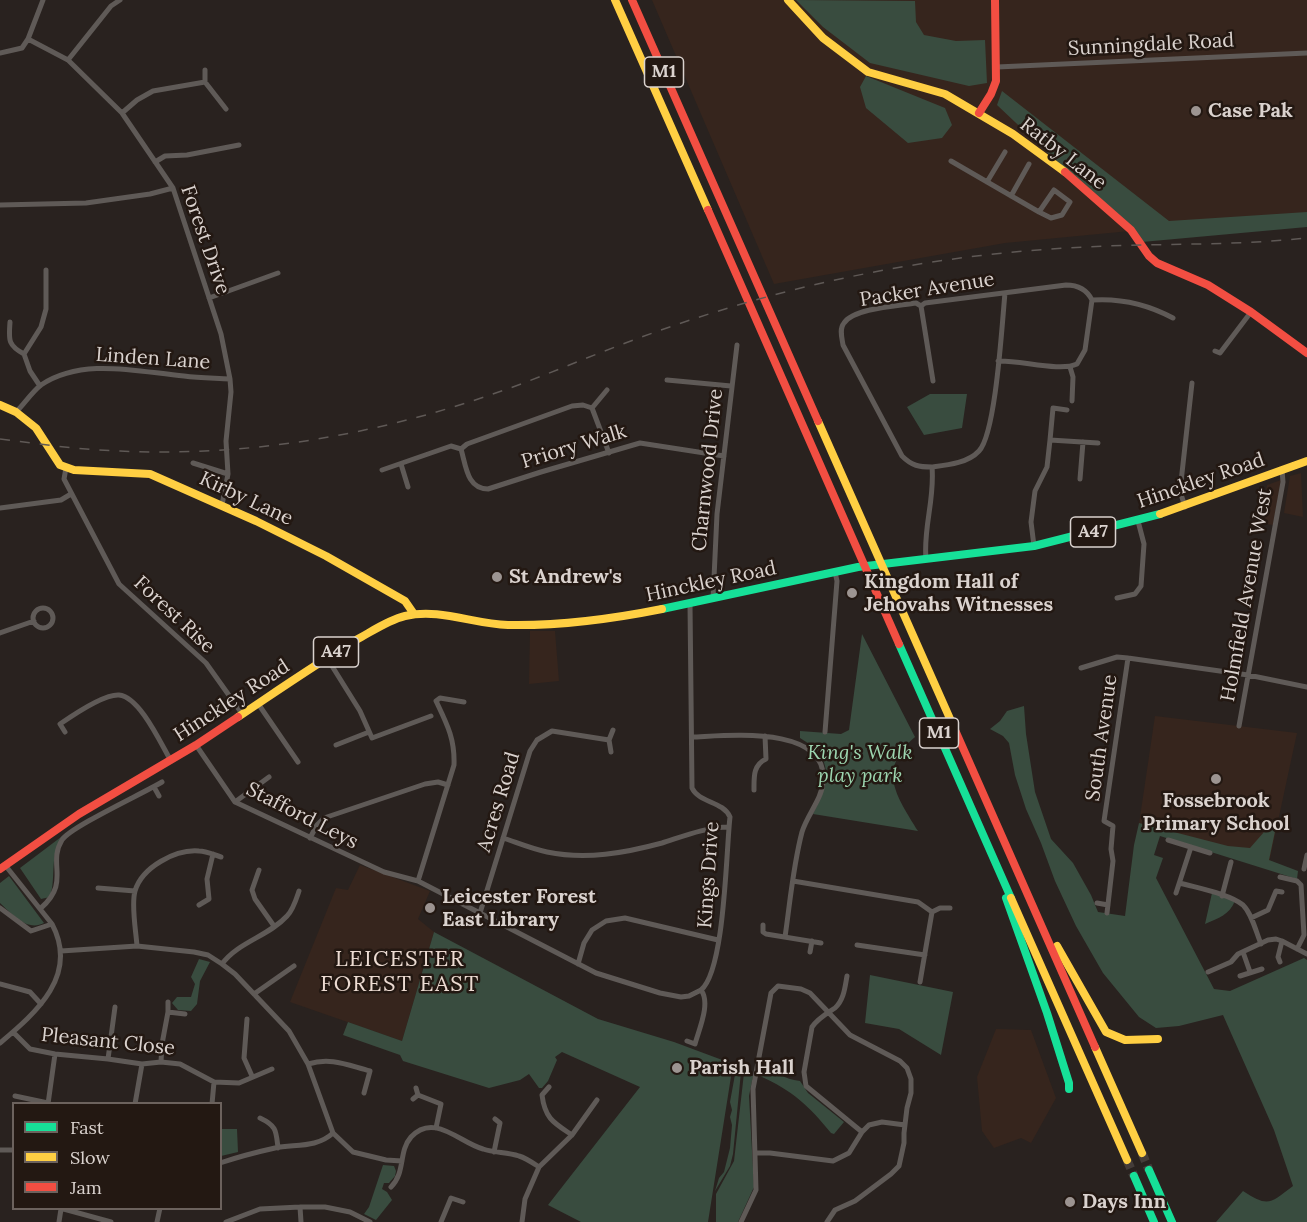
<!DOCTYPE html>
<style>
body{margin:0}
#map{position:relative;width:1307px;height:1222px;overflow:hidden;background:#29221f;font-family:Lora,serif}
canvas{display:block}
.legend{position:absolute;left:12px;top:1102px;width:210px;height:108px;box-sizing:border-box;background:#231812;border:2px solid #6c625d;margin:0;padding:8px 10px;list-style:none;font-size:18px;color:#dad2ce}
.legend li{display:flex;align-items:center;gap:12px;height:30px}
.legend b{width:30px;border:2px solid #6c625d}
</style>
<div id="map">
<canvas width="1307" height="1222"></canvas>
<ul class="legend">
<li><b style="height:8px;background:#16e098"></b>Fast</li>
<li><b style="height:8px;background:#ffcf43"></b>Slow</li>
<li><b style="height:8px;background:#f24e42"></b>Jam</li>
</ul>
</div>
<script>
const g = document.querySelector('canvas').getContext('2d');
g.lineJoin = 'round';
function fill(path, color) { g.fillStyle = color; g.fill(path, 'evenodd'); }
function stroke(path, color, width, dash) { g.strokeStyle = color; g.lineWidth = width; g.lineCap = dash ? 'butt' : 'round'; g.setLineDash(dash || []); g.stroke(path); }
function label(font, color, halo, rows, align = 'center') {
  g.font = font + ' Lora,serif'; g.lineWidth = 5; g.setLineDash([]); g.textBaseline = 'middle'; g.strokeStyle = halo; g.fillStyle = color; for (const [text, x, y, turn = 0] of rows) {
    g.save(); g.translate(x, y); g.rotate((+turn || 0) * Math.PI / 180); g.textAlign = isNaN(turn) ? turn : align; if (halo) g.strokeText(text, 0, 0); g.fillText(text, 0, 0); g.restore();
  }
}
const built = new Path2D(`
 M652,0H1307V214L1005,243L774,284Z
 M1301,473L1303,517L1284,513L1290,476Z
 M1281,480L1273,525L1260,523L1267,485Z
 M530,631H555L559,681L529,684Z
 M1155,716L1297,733L1269,863L1139,824Z
 M360,865L430,891L418,919L434,932L402,1041L290,1002L336,888L348,890Z
 M996,1029L1031,1030L1056,1098L1031,1143L1021,1138L994,1148L982,1131L977,1077Z`);
const green = new Path2D(`
 M796,0L915,1L916,22L924,35L956,41L985,40L987,83L969,86L870,63L823,27Z
 M866,76L945,108L952,125L942,138L908,143L866,108L860,87Z
 M1002,91L1169,221L1307,212V227L1142,242L997,105Z
 M930,394H967L962,428L924,435L907,407Z
 M862,634L915,737C877,770 896,795 918,831L813,814C829,782 836,759 800,738V731L841,734L849,730Z
 M1024,706L1026,734L1035,792L1051,839L1073,863L1091,895L1098,912L1125,916L1134,845L1139,823L1228,846L1250,848L1264,832L1277,822L1269,860L1298,871L1297,879L1160,836L1154,855L1163,858L1156,878L1214,989L1230,991L1304,958L1307,960V1222H1216L1243,1191C1269,1208 1270,1203 1293,1186L1274,1130L1223,1015L1179,1026L1156,1028L1139,1017L1103,973L1076,926L1055,881L1041,843L1026,809L1015,775L1009,743L1003,736L990,729L1000,721L1007,711Z
 M65,834C48,852 57,876 50,897L41,899L20,868Z
 M9,876L44,923C27,932 12,914 0,903V883Z
 M1212,893L1235,901C1229,915 1219,918 1205,924Z
 M434,932L598,1019L674,1042L733,1064L708,1222H581L548,1205L640,1087L562,1052L555,1057L557,1060L548,1081L542,1088H539L529,1074L520,1080L489,1088L403,1061L400,1055L343,1035L348,1022L402,1041Z
 M199,959L210,962L200,981L197,1004L191,1011L178,1010L172,1003L177,997H191L195,984L191,977Z
 M870,975L953,992L941,1055L899,1029L865,1023Z
 M762,1068C778,1072 783,1079 800,1081L808,1093L844,1122L834,1134L831,1133C810,1107 792,1090 760,1076Z
 M736,1069L741,1072L733,1154L730,1166L715,1191L719,1178L724,1172L730,1148L732,1125L730,1117L732,1110L730,1102Z
 M744,1073L753,1076L749,1096L754,1187L738,1222H716V1194L734,1161Z
 M220,1129H237L238,1152L221,1156Z
 M383,1165L394,1166L396,1171L395,1176L389,1183H384L382,1189L387,1192L392,1200L376,1220L364,1214L369,1207Z`);
const highwayTunnel = new Path2D(`
 M1142,1153L1149,1170
 M1127,1160L1134,1176`);
const street = new Path2D(`
 M28,39L43,0
 M0,53L22,48L28,39L68,60L122,113L173,188L221,334L230,379L231,392L226,441L228,474L222,505
 M68,60L111,6L120,0
 M997,67L1307,53
 M205,70V82
 M122,113L137,100L153,91L205,82L226,109
 M951,161L1039,212L1054,190L1070,202L1062,215L1051,218L1039,212
 M155,162L165,156L187,155L239,145
 M987,182L1005,152
 M1011,196L1029,164
 M0,205L86,203L150,194L173,188
 M209,298L278,273
 M921,306L933,381
 M10,322C9,339 7,345 24,354L30,371L40,386
 M1215,351L1220,353L1251,312
 M24,354L41,327L46,309V270
 M998,361C1020,360 1060,372 1077,364L1085,350L1092,300
 M1070,367L1073,377L1072,401
 M667,380L731,386
 M592,408L607,390
 M16,412C24,404 32,392 41,385C83,357 138,372 184,376C200,378 215,378 230,379
 M1050,440L1053,408L1067,410
 M461,449C466,466 467,489 488,489L541,472L640,443L724,456
 M461,449L467,444L572,406L583,405L592,408L609,453
 M193,463L228,474
 M401,464L408,487
 M932,467C948,465 968,463 979,451C996,433 1002,323 1005,293
 M66,468L64,479L119,584L206,663L243,715
 M382,470L451,446L461,449
 M1080,479L1083,442
 M1185,507L1180,491L1192,383
 M0,508L61,500L71,494
 M1034,546L1031,522L1035,491L1047,467L1050,440L1098,443
 M926,559C923,528 935,499 932,467C919,467 912,466 902,456L843,345C842,338 839,329 844,323C854,308 898,306 916,303L921,306L925,303L1066,285C1078,285 1087,290 1092,300C1122,298 1147,304 1173,318
 M1117,598L1135,594L1141,586L1144,544L1138,521
 M713,599L717,514L737,345
 M33 618a10 10 0 1 1 20 0a10 10 0 1 1-20 0Z
 M0,633L34,621
 M327,658L360,711L372,738L431,716
 M1081,668L1117,657L1128,658L1248,675L1307,687
 M259,705L298,762
 M1239,726L1283,482L1282,470
 M65,732L60,724C73,715 104,694 119,695C140,697 161,744 171,761
 M825,732L837,581L835,572
 M692,737C726,736 829,724 823,782C822,799 807,815 802,832C793,866 790,903 785,937
 M196,745L235,802L384,872L418,881L596,973L660,993L681,997L689,996L701,990
 M336,745L369,732
 M611,752L609,740L613,730
 M154,787L159,796
 M754,790C754,777 753,765 766,759L765,736
 M235,802L269,777
 M310,838L317,825L324,818L425,784L438,782L448,785
 M503,838C518,843 532,849 547,852C586,860 625,853 662,843C684,836 706,827 729,827
 M1168,840L1210,853
 M1304,869L1307,855
 M259,870L252,890L255,899L274,926
 M1280,877L1297,881L1301,885L1304,935L1297,949
 M418,881L454,765C455,739 447,724 436,701L440,698L464,702
 M793,881L918,902L932,912L940,908H950
 M1180,883C1197,888 1230,894 1243,905C1252,914 1256,932 1261,944
 M98,888L135,891
 M1176,893L1191,847
 M1222,896L1231,862
 M1097,903L1108,905
 M199,905L209,899L207,879L213,854
 M0,908L31,931L52,924
 M41,908C71,882 47,864 62,840C70,827 144,793 162,782
 M480,913L530,751L537,740L552,731L609,740
 M1107,913L1113,861L1111,849L1113,826L1104,821L1128,658
 M1251,918L1268,910L1276,891L1282,892
 M763,925V932L766,934L821,943
 M857,945L925,955
 M137,946C136,931 131,905 135,891C142,867 176,849 199,851C207,851 214,855 221,857
 M61,951L137,946L194,952L208,955L222,964L235,974L289,1031L308,1064L333,1133L353,1152L386,1160L402,1161
 M810,952L812,941
 M1243,952L1250,972
 M1280,962L1278,957L1282,941
 M222,964C238,942 269,936 287,916C293,910 296,900 299,891
 M578,964L584,943L592,930L606,921L625,918L718,940
 M1208,972L1231,962L1238,954L1268,940L1276,939L1282,941L1307,954
 M847,976C845,987 844,1000 835,1008C826,1014 818,1018 812,1027L804,1072L806,1086L862,1132
 M1240,976L1262,969
 M920,982L932,912
 M0,984L30,992L41,1004
 M254,994L294,966
 M168,1002V1012
 M247,1019L244,1058L252,1076
 M13,1032L30,1049L55,1054L108,1059L142,1064L161,1062L180,1064L214,1082L239,1083L272,1069
 M687,1041L695,1044C699,1029 711,1003 701,990C725,970 726,851 730,817C723,801 699,803 692,788L690,604
 M0,1043C37,1012 79,975 52,924L5,865
 M108,1059L115,1007
 M161,1062L162,1044L168,1012L185,1014
 M308,1064C331,1057 347,1065 370,1071L364,1093
 M549,1087L542,1095C545,1119 554,1123 572,1135
 M418,1095L441,1104L436,1128
 M15,1096L48,1103
 M413,1099L418,1095L416,1088
 M48,1104L55,1054
 M135,1104L142,1064
 M212,1104L214,1082
 M260,1118C277,1126 276,1131 278,1148
 M0,1150H14
 M494,1152L500,1123L495,1119
 M755,1153H770L833,1161L849,1153L862,1132L869,1125L882,1122L905,1125
 M220,1163C238,1157 257,1152 275,1148C295,1144 317,1148 333,1133
 M391,1187C406,1172 398,1152 411,1137C434,1112 460,1143 483,1149C495,1153 507,1152 519,1156C526,1158 533,1163 539,1167
 M300,1207L301,1222
 M60,1208L111,1222
 M59,1222L61,1209
 M157,1222L160,1208
 M226,1222L260,1209L300,1207H325L350,1212L370,1222
 M441,1222L451,1198L463,1202
 M522,1222L525,1199L539,1167L572,1135L597,1100
 M741,1222L756,1190L753,1089L771,993L778,986L801,989L810,993L850,1035L900,1061L907,1068L911,1079V1093L907,1108L904,1133V1143L899,1166L891,1174L855,1201L835,1210L827,1222`);
const fast = new Path2D(`
 M662,609L858,567L1034,546L1160,514
 M899,644L1011,898
 M1006,898L1047,1013L1069,1083V1089
 M1149,1170L1172,1222
 M1134,1176L1154,1222`);
const slow = new Path2D(`
 M615,0L708,210
 M788,0L823,38L868,72L945,94L1013,134L1065,172
 M0,405L16,412L36,428L60,465L74,470L150,474L256,521L326,556L405,601L414,614
 M818,421L955,730
 M1160,514L1307,461
 M238,717C277,691 316,664 356,640C371,632 388,620 405,616C440,608 473,624 508,625C560,626 612,619 662,609
 M1011,898L1127,1160
 M1057,946L1106,1032L1125,1040L1158,1039
 M1095,1047L1142,1153`);
const jam = new Path2D(`
 M632,0L818,421
 M979,113L991,94L996,81L995,0
 M1065,172L1131,230L1149,256L1157,263L1208,285L1251,312L1307,353
 M708,210L899,644
 M955,730L1095,1047
 M0,869L79,814L196,745L238,717`);
const rail = new Path2D(`
 M0,439C40,444 80,450 120,451C245,457 371,436 490,395C532,381 573,363 615,347C680,322 746,301 813,285C903,264 994,251 1086,247C1159,243 1233,246 1307,238`);
const markers = [
 [1196,111,6,"#9c9491"],
 [497,577,6,"#9c9491"],
 [852,593,6,"#9c9491"],
 [1216,779,6,"#9c9491"],
 [430,908,6,"#9c9491"],
 [677,1068,6,"#9c9491"],
 [1070,1202,6,"#9c9491"]
];
const shields = [
 [664,72,39],
 [1093,532,45],
 [336,652,45],
 [939,733,39]
];
const shieldNames = [
 ["M1",664,72],
 ["A47",1093,532],
 ["A47",336,652],
 ["M1",939,733]
];
const streetNames = [
 ["Sunningdale Road",1151,45,-3],
 ["Ratby Lane",1063,154,38],
 ["Forest Drive",205,240,71],
 ["Packer Avenue",927,290,-9],
 ["Linden Lane",153,359,4],
 ["Priory Walk",574,447,-17],
 ["Charnwood Drive",708,470,-84],
 ["Hinckley Road",1201,481,-19],
 ["Kirby Lane",246,499,25],
 ["Hinckley Road",711,582,-12],
 ["Holmfield Avenue West",1247,595,-80],
 ["Forest Rise",174,615,43],
 ["Hinckley Road",232,701,-33],
 ["South Avenue",1102,738,-82],
 ["Acres Road",499,802,-73],
 ["Stafford Leys",302,816,27],
 ["Kings Drive",709,875,-86],
 ["Pleasant Close",108,1042,6]
];
const poiNames = [
 ["Case Pak",1208,111],
 ["St Andrew's",509,577],
 ["Kingdom Hall of",864,582],
 ["Jehovahs Witnesses",864,605],
 ["Fossebrook",1216,801,"center"],
 ["Primary School",1216,824,"center"],
 ["Leicester Forest",442,897],
 ["East Library",442,920],
 ["Parish Hall",689,1068],
 ["Days Inn",1082,1202]
];
const parkNames = [
 ["King's Walk",860,753],
 ["play park",860,776]
];
const quarterNames = [
 ["LEICESTER",400,960],
 ["FOREST EAST",400,985]
];
fill(built, '#36251d');
fill(green, '#394c3f');
stroke(highwayTunnel, '#443c39', 9, [9, 4.5]);
stroke(street, '#5f5a57', 5);
stroke(fast, '#16e098', 8);
stroke(slow, '#ffcf43', 8);
stroke(jam, '#f24e42', 8);
stroke(rail, '#5f5956', 1.5, [10, 10]);
for (const [x, y, r, color] of markers) { const dot = new Path2D(); dot.arc(x, y, r, 0, 2 * Math.PI); g.fillStyle = color; g.fill(dot); stroke(dot, '#231812', 2); }
for (const [x, y, w] of shields) { const box = new Path2D(); box.roundRect(x - w / 2, y - 15, w, 30, 4.5); g.fillStyle = '#231812'; g.fill(box); stroke(box, '#dad2ce', 1.5); }
label('bold 18px', '#dad2ce', null, shieldNames);
label('20px', '#dad2ce', '#231812', streetNames);
label('bold 20px', '#dad2ce', '#231812', poiNames, 'left');
label('italic 20px', '#9cd5af', '#231812', parkNames);
g.letterSpacing = '1.5px';
label('22px', '#ecdbd2', '#231812', quarterNames);
g.letterSpacing = '0px';
</script>
